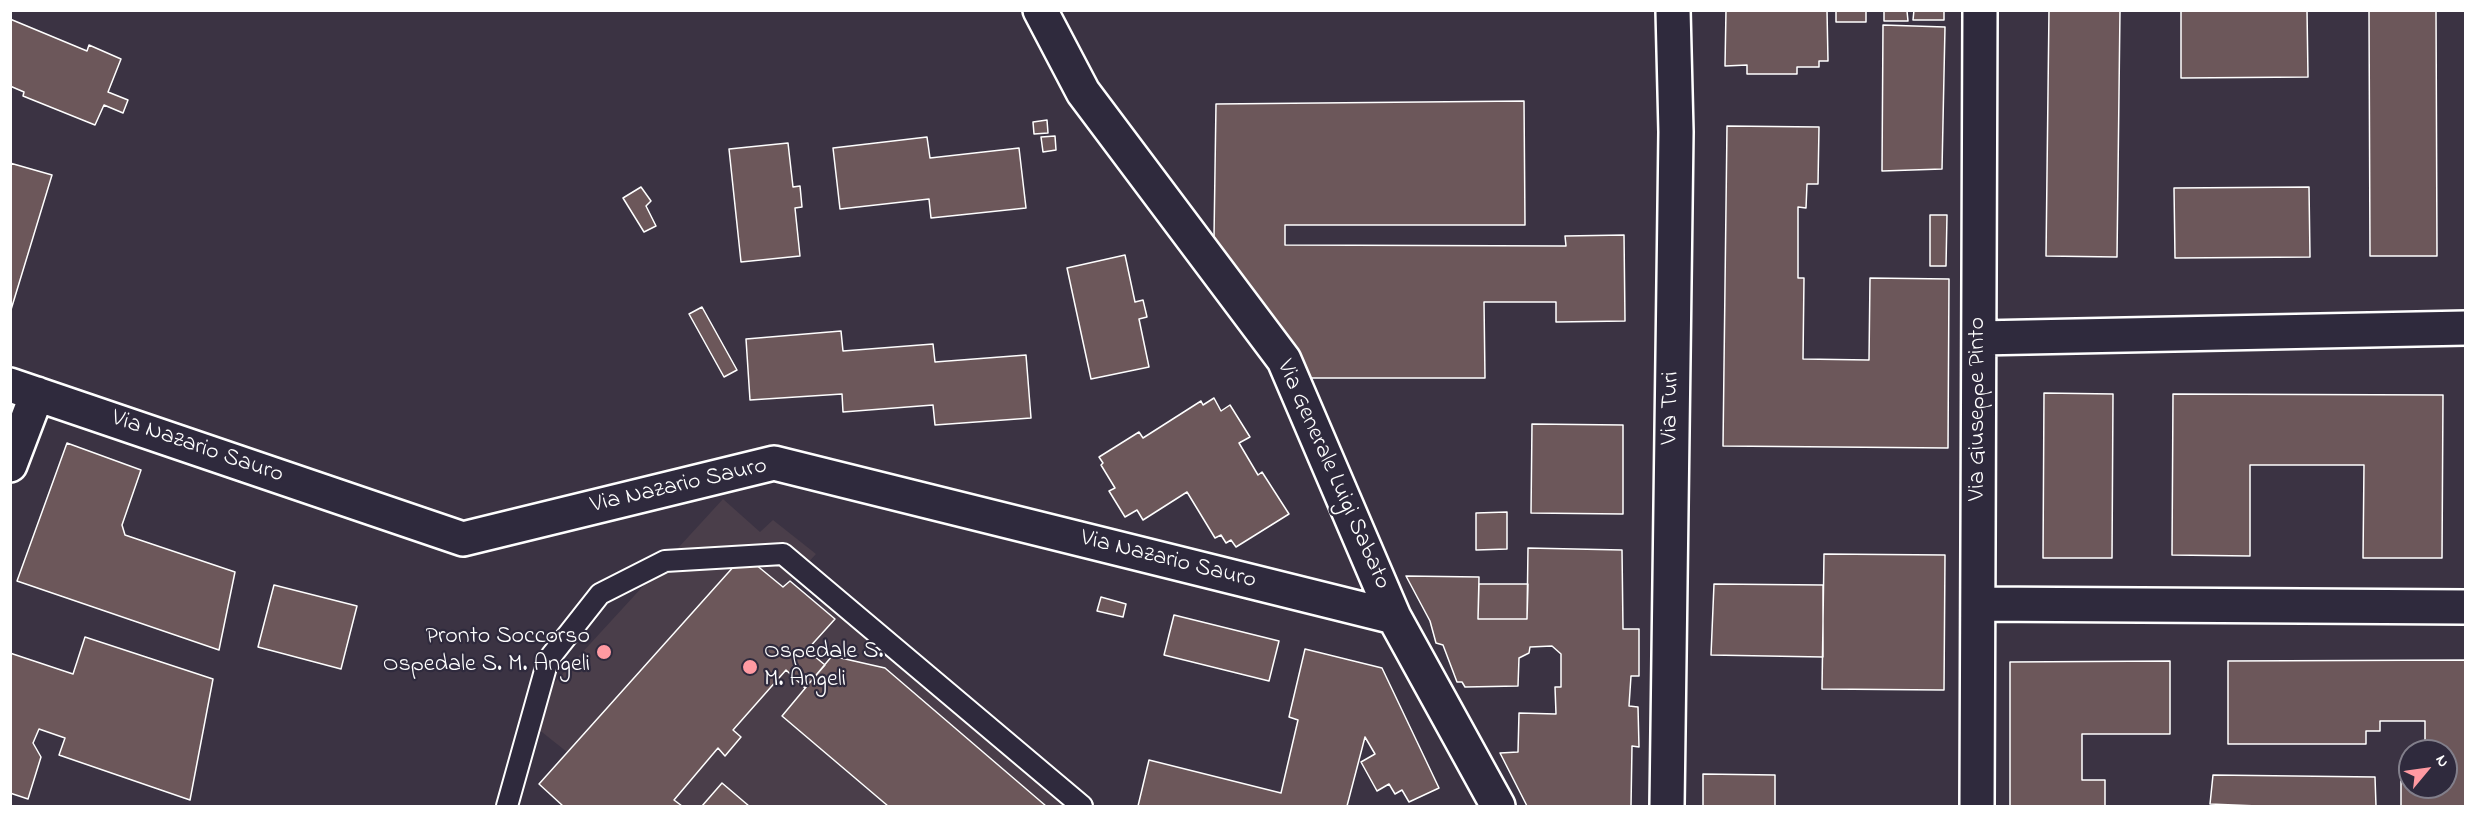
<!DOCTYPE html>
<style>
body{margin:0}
#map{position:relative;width:2476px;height:817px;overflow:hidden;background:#3b3343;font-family:"Indie Flower",sans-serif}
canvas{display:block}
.frame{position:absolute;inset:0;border:12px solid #fff;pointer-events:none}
.north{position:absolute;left:2398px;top:739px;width:60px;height:60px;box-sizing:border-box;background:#2f2a3d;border:2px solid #827f8b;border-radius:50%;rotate:61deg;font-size:16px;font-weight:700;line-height:24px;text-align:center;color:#fff}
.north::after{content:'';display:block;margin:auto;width:21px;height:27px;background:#ff9aa2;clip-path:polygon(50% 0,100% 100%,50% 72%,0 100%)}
</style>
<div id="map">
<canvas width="2476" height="817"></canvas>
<div class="frame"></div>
<div class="north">N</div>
</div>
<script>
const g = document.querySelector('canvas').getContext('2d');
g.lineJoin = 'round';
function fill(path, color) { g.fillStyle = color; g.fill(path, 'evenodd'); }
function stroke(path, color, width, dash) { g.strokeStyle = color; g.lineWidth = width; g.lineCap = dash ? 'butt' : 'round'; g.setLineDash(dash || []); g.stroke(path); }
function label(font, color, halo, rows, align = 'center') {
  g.font = font + ' "Indie Flower",sans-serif'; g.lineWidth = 4.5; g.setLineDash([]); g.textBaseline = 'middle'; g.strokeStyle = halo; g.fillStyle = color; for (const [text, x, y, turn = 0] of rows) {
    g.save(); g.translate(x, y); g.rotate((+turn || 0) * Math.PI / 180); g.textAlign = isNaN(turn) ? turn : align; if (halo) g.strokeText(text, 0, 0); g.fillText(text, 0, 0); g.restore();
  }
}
const built = new Path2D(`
 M723,499L760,532L773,520L816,554L779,594L806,617L823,601L871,612L1082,806H639L673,772L600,797L558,761L567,752L523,717Z`);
const building = new Path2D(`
 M1726,10H1827L1828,61H1819V67H1797V74H1747V65L1725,66Z
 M1836,10H1866V22H1836Z
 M1914,10H1944V20H1913Z
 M2049,10H2120L2117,257L2046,256Z
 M2181,10H2307L2308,77L2181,78Z
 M2369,10H2436L2437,256H2370Z
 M1884,11H1907L1908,21H1884Z
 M10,19L87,51L89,45L121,59L108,92L128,100L123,113L104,105L95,125L23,96L24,92L10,86Z
 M1883,25L1945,27L1942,169L1882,171Z
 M1524,101L1525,225H1285V245L1566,246L1565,236L1624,235L1625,321L1556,322V302H1484L1485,378H1301L1214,237L1216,104Z
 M1047,120L1048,133L1034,134L1033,122Z
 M1727,126L1819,127L1818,184H1807L1806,208L1798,207V278H1804L1803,359L1869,360L1870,278L1949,279L1948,448L1723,446Z
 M1055,136L1056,150L1043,152L1041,137Z
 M927,137L930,158L1019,148L1026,208L931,218L929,199L840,209L833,148Z
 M788,143L793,187L800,186L802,207L795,208L800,256L741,262L729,149Z
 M10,163L52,175L10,313Z
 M641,187L651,201L646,206L656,226L644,232L623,198Z
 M2309,187L2310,257L2175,258L2174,188Z
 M1930,215H1947L1946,266H1930Z
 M1125,255L1135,302L1143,300L1147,317L1139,319L1149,367L1091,379L1067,268Z
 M702,307L737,370L724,377L689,314Z
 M841,331L843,351L933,344L935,362L1026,355L1031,418L935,425L933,405L843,412L842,394L750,400L746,339Z
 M2044,393L2113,394L2112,558H2043Z
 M2173,394L2443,395L2442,558H2363L2364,465H2250V556L2172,555Z
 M1214,398L1221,411L1230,405L1250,437L1239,443L1258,475L1262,472L1289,514L1236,547L1231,540L1226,543L1221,535L1215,538L1187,492L1143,520L1137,510L1125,517L1109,491L1115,488L1101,465L1103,463L1099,457L1139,432L1143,438L1201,401L1203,405Z
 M1532,424L1623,425V514L1531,513Z
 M67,443L141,470L122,525L125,535L235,572L219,650L17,581Z
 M1507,512V549L1476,550V513Z
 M1528,548L1622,550L1623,629H1639V676H1631L1629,706L1638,707L1639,747L1632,746L1631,806H1527L1500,753L1518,752L1519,713L1556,714L1555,687H1561V654L1552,646L1530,647L1529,653L1519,658L1518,686L1465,687L1462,682H1457L1443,645L1436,643L1430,621L1406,576L1479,577L1478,619H1527Z
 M1824,554L1945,555L1944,690L1822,689Z
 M744,555L783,587L790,581L835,619L807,650L825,665L805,688L786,670L733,730L741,737L725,756L718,748L674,800L682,806H563L539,784Z
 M1479,584H1528L1527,619H1478Z
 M1714,584L1823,585V657L1711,655Z
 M274,585L357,606L341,669L258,647Z
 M1101,597L1126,604L1123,617L1097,611Z
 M1174,615L1279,641L1269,681L1164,655Z
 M85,637L213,679L190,800L59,755L65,738L39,729L33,743L41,757L28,799L10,793V653L73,674Z
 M1305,649L1382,668L1439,788L1409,802L1402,790L1395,794L1389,784L1377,791L1361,762L1375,754L1365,737L1347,806H1138L1149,760L1281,793L1298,720L1289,717Z
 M832,656L885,668L1046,806H888L782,716Z
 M2466,660V806H2401V781H2410V787H2446V751H2425V721H2380V731H2366V744H2228V661Z
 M2170,661V734H2082V780H2105V806H2010V662Z
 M1703,774L1775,775V806H1703Z
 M2213,775L2375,777L2376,806H2258L2210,804Z
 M722,783L749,806H702Z`);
const lane = new Path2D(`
 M507,806L548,660L600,594L665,561L783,554L1082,806`);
const street = new Path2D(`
 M1040,10L1083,92L1284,360L1394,617L1498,806
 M1979,338L2466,328
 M10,385L463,539L774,463L1394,617
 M10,465L37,394
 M1978,604L2466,607
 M1977,806L1980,10`);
const secondary = new Path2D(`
 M1667,806L1676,132L1673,10`);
const markers = [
 [604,652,8,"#ff9aa2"],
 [750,667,8,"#ff9aa2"]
];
const streetNames = [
 ["Via Turi",1672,408,-89],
 ["Via Giuseppe Pinto",1979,409,-90],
 ["Via Nazario Sauro",197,448,19],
 ["Via Generale Luigi Sabato",1332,475,66],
 ["Via Nazario Sauro",679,487,-13],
 ["Via Nazario Sauro",1168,561,14]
];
const poiNames = [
 ["Pronto Soccorso",590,638],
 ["Ospedale S. M. Angeli",590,666],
 ["Ospedale S.",764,653,"left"],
 ["M. Angeli",764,681,"left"]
];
fill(built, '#4a3e4a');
fill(building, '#6c575a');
stroke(building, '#fff', 1.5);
stroke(lane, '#fff', 24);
stroke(street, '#fff', 38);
stroke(secondary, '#fff', 38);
stroke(lane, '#2f2a3d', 20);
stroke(street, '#2f2a3d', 33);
stroke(secondary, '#2f2a3d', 33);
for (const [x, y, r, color] of markers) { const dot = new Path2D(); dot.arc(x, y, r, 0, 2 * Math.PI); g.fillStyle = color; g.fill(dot); stroke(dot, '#2f2a3d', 2); }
label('24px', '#fff', '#2f2a3d', streetNames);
label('24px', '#fff', '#2f2a3d', poiNames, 'right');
</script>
